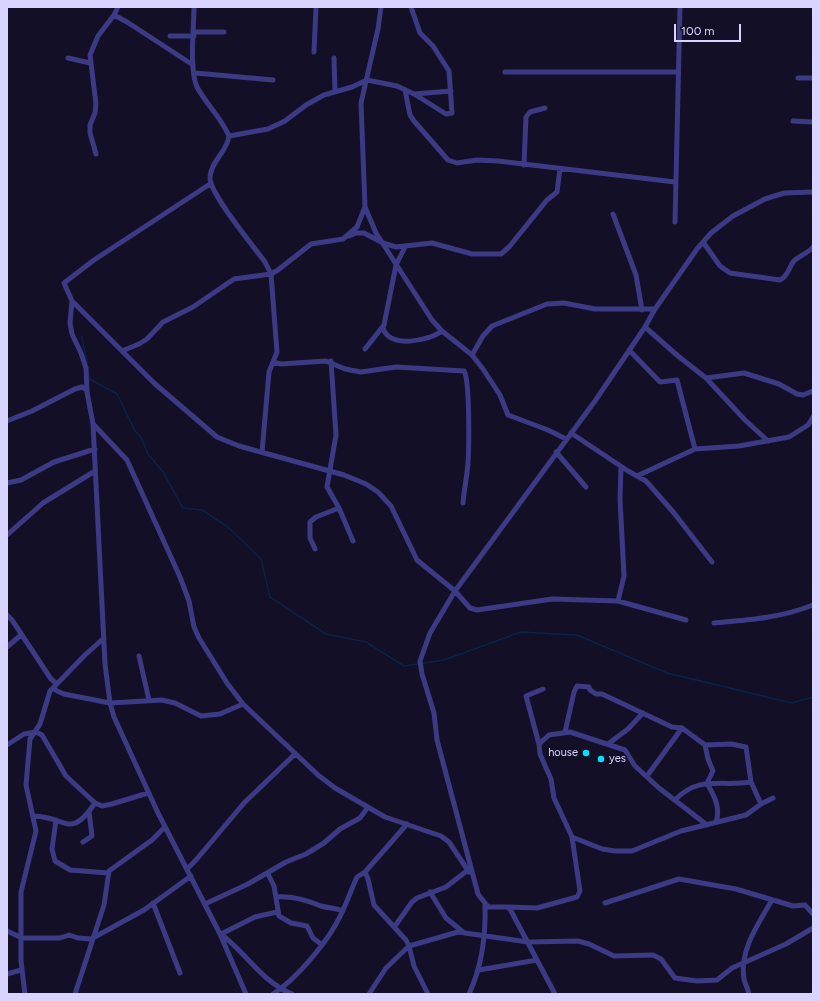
<!DOCTYPE html>
<style>
body{margin:0}
#map{position:relative;width:820px;height:1001px;overflow:hidden;background:#130f26;font-family:Figtree,sans-serif}
canvas{display:block}
.frame{position:absolute;inset:0;border:8px solid #d9d4ff;pointer-events:none}
.scale{position:absolute;left:674px;top:24px;width:67px;height:18px;box-sizing:border-box;border:2px solid #d9d4ff;border-top:0;padding-left:5px;font-size:12px;line-height:14px;white-space:nowrap;color:#d9d4ff;-webkit-text-stroke:3px #130f26;paint-order:stroke}
</style>
<div id="map">
<canvas width="820" height="1001"></canvas>
<div class="frame"></div>
<div class="scale">100 m</div>
</div>
<script>
const g = document.querySelector('canvas').getContext('2d');
g.lineJoin = 'round';
function stroke(path, color, width, dash) { g.strokeStyle = color; g.lineWidth = width; g.lineCap = dash ? 'butt' : 'round'; g.setLineDash(dash || []); g.stroke(path); }
function label(font, color, halo, rows, align = 'center') {
  g.font = font + ' Figtree,sans-serif'; g.lineWidth = 3.5; g.setLineDash([]); g.textBaseline = 'middle'; g.strokeStyle = halo; g.fillStyle = color; for (const [text, x, y, turn = 0] of rows) {
    g.save(); g.translate(x, y); g.rotate((+turn || 0) * Math.PI / 180); g.textAlign = isNaN(turn) ? turn : align; if (halo) g.strokeText(text, 0, 0); g.fillText(text, 0, 0); g.restore();
  }
}
const stream = new Path2D(`
 M82,337L87,363
 M88,373L90,379L117,394L135,431L141,437L148,454L163,472L183,508L202,510L228,527L261,559L270,597L326,634L366,642L404,666L444,660L521,632L577,635L667,673L792,703L813,697`);
const minor = new Path2D(`
 M118,7L114,15L127,22L193,65
 M194,7C194,26 189,70 197,87C206,104 221,117 229,136C227,152 211,161 210,177C208,192 254,247 265,262L271,274L277,352L269,372L262,452
 M411,7L420,33L433,46L449,71L452,113L446,114L414,94
 M194,32H224
 M170,36H194
 M314,52L316,7
 M68,58L90,63
 M334,58L335,92
 M505,72H678
 M195,73L273,80
 M798,78H813
 M405,90L410,115L414,121L448,160L457,163L477,160L498,161L675,182
 M793,121L813,122
 M229,136L268,129L285,121L306,105L324,95L352,87L367,80L397,86L414,94L451,91
 M96,154L90,133V125L95,113L96,104L90,55L98,36L114,15
 M524,165L526,117L530,112L545,108
 M210,184L94,260L64,283L72,301L70,323L72,334L81,353L86,368L87,392L93,424L105,664L110,703L114,717L158,813L220,934L246,994
 M365,207L376,233L432,320L442,331L472,355L483,369L500,395L508,415L548,430L566,439
 M613,214L636,275L642,310
 M675,222L680,7
 M349,236L356,233H364L383,243L396,247L432,243L472,254H501L509,247L547,200L557,192L560,169
 M703,242L720,266L730,273L780,280C789,276 789,265 795,260C801,255 808,253 813,247
 M72,301L154,383L217,437L239,446L344,475L366,484L378,492L391,506L417,560L455,591L470,608L477,610L552,599L618,601L686,620
 M645,327L678,356L706,378L745,420L768,441
 M383,328C389,349 429,341 442,331
 M365,349L384,325L396,265L405,247
 M629,350L660,382L677,380L695,449
 M122,351L139,344L147,339L163,322L193,307L234,279L271,274L278,270L311,244L343,239L357,227L365,207L361,103L378,29L381,7
 M472,355L483,336L492,326L547,304L564,303L595,309H655
 M331,361L336,435L327,487L339,508L353,541
 M273,362L281,364L326,361L345,369L361,372L396,367L464,371C470,380 469,449 468,463C467,477 464,490 463,503
 M706,378L744,373L779,384L797,394L803,395L813,391
 M7,421L32,411L75,389L82,387L87,390
 M94,425L127,460L180,577L189,601L194,627L199,638L227,683L243,704L318,775L335,788L385,817L441,836L449,842L469,872
 M571,433L628,471L646,481L674,513L712,562
 M556,452L586,487
 M637,476L695,449L739,446L789,437L808,425L813,417
 M7,483L21,480L54,462L95,449
 M7,535L43,503L95,471
 M315,549L310,538V522L316,517L339,508
 M618,601L624,576L620,499L621,467
 M7,615L12,620L51,679L57,684
 M714,623C749,620 780,618 813,605
 M7,647L21,635
 M139,656L149,700
 M53,688L57,691L64,694L110,703L162,700L175,703L201,716L220,714L243,704
 M565,732L574,692L577,686L589,687L590,690L596,694H602L672,727L682,728L705,745L708,759L713,771L707,783C714,796 721,807 716,822
 M539,744L526,696L543,689
 M608,744L628,729L643,713
 M7,745L24,734L36,732L42,735L66,776L95,803L102,806L112,804L148,793
 M705,745L731,744L746,747L751,782L761,804
 M647,776L682,728
 M675,800C699,775 721,787 751,782
 M34,816C67,817 70,840 95,803
 M56,820L52,849L55,861L70,870L108,873
 M572,837L602,849L615,851H632L681,831L746,815L761,804L773,798
 M83,842L92,836L89,812
 M187,869L196,860L244,803L295,754
 M365,872L368,879L374,905L406,940L409,946L414,966L428,994
 M268,874L274,886L279,916L291,923L307,926L313,938L321,944
 M430,892L446,918L463,932
 M276,897C293,896 306,900 321,906C328,908 336,908 343,911
 M153,903L180,973
 M605,903L679,879L736,889L793,906L805,905L813,914
 M205,904L248,884L286,862L306,854L324,843L340,829L360,818L368,807
 M508,907L537,908L577,897L580,891L572,837L554,798L551,779L540,754L539,744L549,735L570,732L625,750L635,766L659,788L707,825
 M395,926L412,902L417,898L446,887L468,870
 M7,931L22,938H60L69,935L78,938L91,939L144,910L191,876
 M221,934C246,953 262,982 292,994
 M221,934L255,917L277,912
 M479,970L537,960
 M7,974L21,970
 M25,994L21,961V892L36,831L26,785L30,739L40,724L50,691L85,655L104,638
 M75,994L104,905L109,871L152,840L165,827
 M273,994C295,980 323,947 336,924C345,909 350,892 357,877L365,872L407,824
 M369,994L386,968L409,946L458,932L528,942L578,941L589,944L614,956L653,955L661,959L675,978L697,981L717,980L732,968L786,944L813,928
 M469,994C482,966 486,935 485,904
 M555,994L510,909L507,907H488L478,894L437,740L434,713L422,674L420,661L430,633L455,591L595,401L645,327L655,309L697,249L711,233L733,216L765,199L784,193L813,192
 M749,994C748,989 745,984 744,979C739,951 758,924 772,900`);
const markers = [
 [586,753,4,"#00e5ff"],
 [601,759,4,"#00e5ff"]
];
const poiNames = [
 ["house",578,753],
 ["yes",609,759,"left"]
];
stroke(stream, '#0c2248', 1.5);
stroke(minor, '#3d3a85', 5);
for (const [x, y, r, color] of markers) { const dot = new Path2D(); dot.arc(x, y, r, 0, 2 * Math.PI); g.fillStyle = color; g.fill(dot); stroke(dot, '#130f26', 1.5); }
label('11px', '#d9d4ff', '#130f26', poiNames, 'right');
</script>
